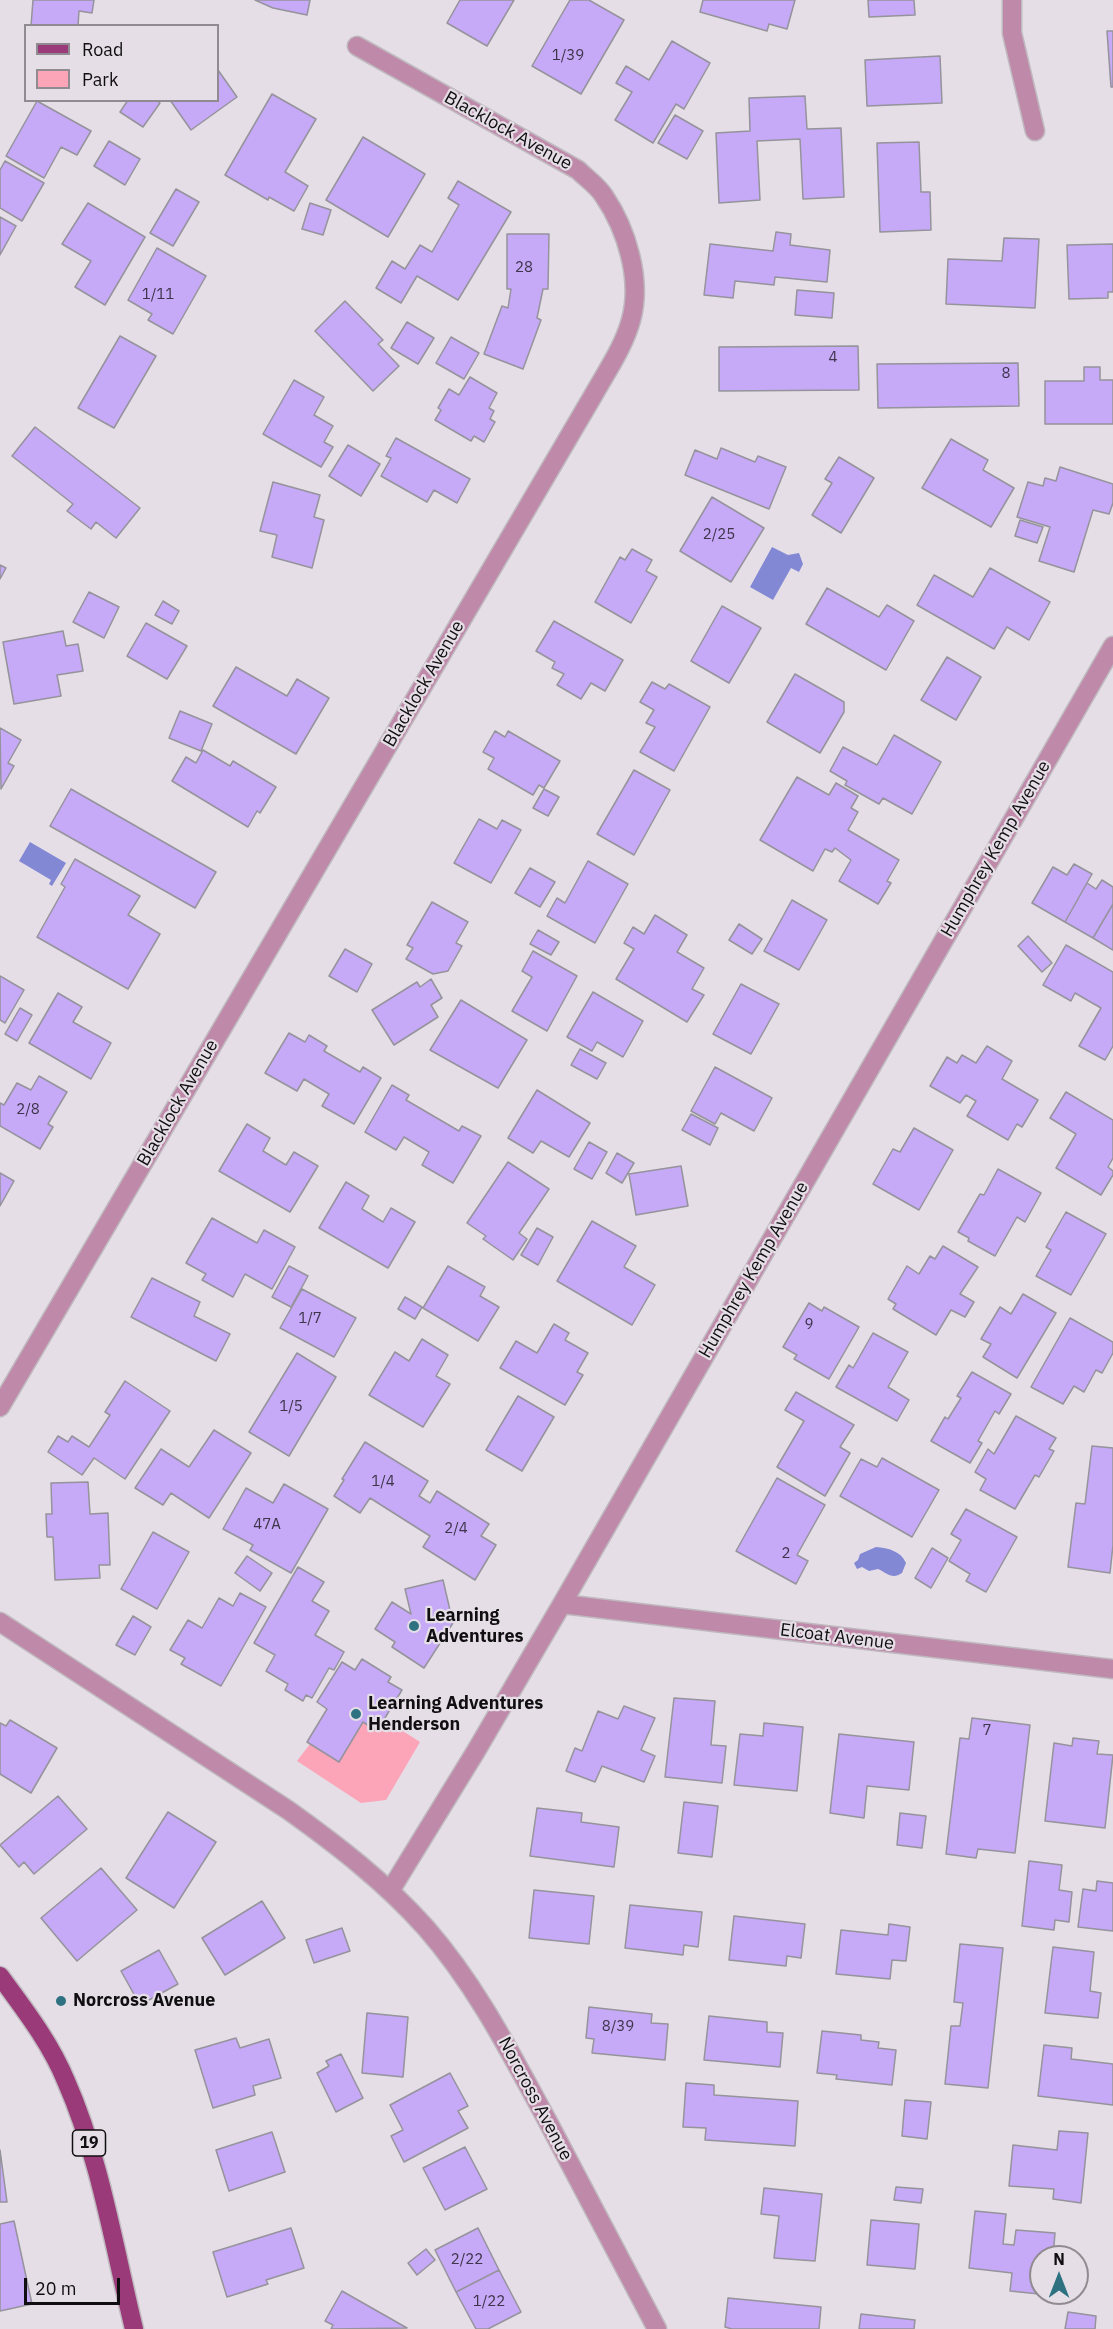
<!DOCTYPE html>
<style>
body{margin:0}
#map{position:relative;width:1113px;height:2329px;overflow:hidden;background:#e5dee6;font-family:"IBM Plex Sans",sans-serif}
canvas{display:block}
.legend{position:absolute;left:24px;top:24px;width:195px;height:78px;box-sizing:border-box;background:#e5dee6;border:2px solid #908b90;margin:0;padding:8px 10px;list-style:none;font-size:18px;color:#100e10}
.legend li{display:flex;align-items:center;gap:12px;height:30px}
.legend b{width:30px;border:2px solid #908b90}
.north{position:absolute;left:1029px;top:2245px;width:60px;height:60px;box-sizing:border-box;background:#e5dee6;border:2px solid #908b90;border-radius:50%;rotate:0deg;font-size:16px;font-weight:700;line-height:24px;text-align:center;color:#100e10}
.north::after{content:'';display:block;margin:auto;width:21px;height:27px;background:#2e7282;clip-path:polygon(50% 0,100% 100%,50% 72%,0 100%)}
.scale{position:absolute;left:24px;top:2278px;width:96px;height:27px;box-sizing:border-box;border:3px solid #100e10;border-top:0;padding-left:8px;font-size:18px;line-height:21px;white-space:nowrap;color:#100e10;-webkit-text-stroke:4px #e5dee6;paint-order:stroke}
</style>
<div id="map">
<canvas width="1113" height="2329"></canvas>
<ul class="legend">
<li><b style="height:8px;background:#9a3a79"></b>Road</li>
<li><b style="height:16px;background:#fca5b9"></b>Park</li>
</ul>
<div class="north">N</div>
<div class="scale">20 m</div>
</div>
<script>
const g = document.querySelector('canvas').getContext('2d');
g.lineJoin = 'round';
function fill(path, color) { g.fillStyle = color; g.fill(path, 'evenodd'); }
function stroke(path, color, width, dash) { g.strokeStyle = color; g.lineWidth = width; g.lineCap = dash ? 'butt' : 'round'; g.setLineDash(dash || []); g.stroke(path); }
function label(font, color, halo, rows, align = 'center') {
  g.font = font + ' "IBM Plex Sans",sans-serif'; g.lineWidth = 4.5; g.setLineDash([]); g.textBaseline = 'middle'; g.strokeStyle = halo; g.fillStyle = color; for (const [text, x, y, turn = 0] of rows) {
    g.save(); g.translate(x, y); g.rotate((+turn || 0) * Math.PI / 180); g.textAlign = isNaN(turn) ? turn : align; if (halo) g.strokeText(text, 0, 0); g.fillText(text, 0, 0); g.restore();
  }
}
const green = new Path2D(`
 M384,1719L420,1742L386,1800L361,1803L297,1761L310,1744L339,1761L363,1722Z`);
const water = new Path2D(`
 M772,547L788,555L799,553L803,564L799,572L791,568L773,600L750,587Z
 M30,842L66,863L52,886L49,884L51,880L19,861Z
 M876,1547C888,1548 901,1551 906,1563L902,1573C892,1580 887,1573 878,1569L869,1571L862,1567L857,1569L854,1563L858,1560L860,1554Z`);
const building = new Path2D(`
 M33,0H94L92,13L79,11L78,26H31Z
 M255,0H310L307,15L273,8Z
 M460,0H514L487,46L447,23Z
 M570,0H589L624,20L581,94L532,66Z
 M703,0H795L787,29L769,24L767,31L700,12Z
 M868,0H914L915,15L869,17Z
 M1107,31H1113V87H1111Z
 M672,41L710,63L684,109L676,104L653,143L615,120L632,92L616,83L626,66L649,80Z
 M940,56L942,103L867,106L865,60Z
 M218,70L237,97L191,130L170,100H218Z
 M272,94L316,119L285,172L308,186L294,211L269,197L268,200L225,175Z
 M805,96L807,129L841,128L844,197L803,199L800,139L757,141L760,200L719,203L716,133L750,131L749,98Z
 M128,100H156L160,103L143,127L120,112Z
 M37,101L91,131L77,155L61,147L44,178L6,156Z
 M675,115L703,131L687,159L658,143Z
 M363,137L425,174L388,237L326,200Z
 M109,141L140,159L125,185L94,166Z
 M919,142L921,192H930L931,230L880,232L877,143Z
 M5,161L44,183L22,221L0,208V170Z
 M458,181L511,212L458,300L417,276L401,303L376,288L392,261L405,269L420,245L432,252L459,205L448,198Z
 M176,189L199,202L173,246L150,233Z
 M88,203L145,237L105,305L75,287L91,261L62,244Z
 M310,203L331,210L323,235L302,229Z
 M0,217L16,226L0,255Z
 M776,232L791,234L790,245L830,250L827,282L775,277L774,285L735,281L733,298L704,295L710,244L773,251Z
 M507,234H549L548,289H543L537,318L541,320L523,369L484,354L502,306L508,308L511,289H507Z
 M1004,238L1039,239L1035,308L946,304L948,259L1002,261Z
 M1113,244V292H1108V298L1069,299L1067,245Z
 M157,248L206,276L173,334L148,320L152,314L128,300Z
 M797,290L834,293L832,318L795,315Z
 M345,301L383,340L378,344L399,366L373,391L315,331Z
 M407,322L434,338L418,364L391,348Z
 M120,336L156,356L114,428L78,408Z
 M451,337L479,353L464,379L436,363Z
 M858,346L859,390L719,391V347Z
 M1018,363L1019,406L878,408L877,364Z
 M1084,367H1100V380H1113V424H1045V381H1084Z
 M470,377L497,393L489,408L494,411L490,419L495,422L484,442L474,436L471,441L435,420L441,410L438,408L449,389L459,395Z
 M294,380L324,397L314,415L333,426L324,442L333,447L321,467L263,434Z
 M35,427L140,508L116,538L96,522L91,529L67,511L73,504L12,456Z
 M396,438L470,479L457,503L434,490L427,502L381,476L391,458L386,456Z
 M951,439L988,460L983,470L1014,488L991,527L922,488Z
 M348,445L380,464L361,496L329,476Z
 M721,448L755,462L758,456L786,467L769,509L685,475L695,450L717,459Z
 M839,457L874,478L841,533L812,515L832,483L825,479Z
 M1060,467L1113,484V503L1109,514L1093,510L1074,572L1039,561L1050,527L1017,517L1028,482L1043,486L1045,478L1056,481Z
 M273,482L320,495L314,517L324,520L312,568L272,557L277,535L260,531Z
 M712,497L764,528L731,582L680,551Z
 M1020,520L1043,527L1037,543L1015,536Z
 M632,549L652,560L646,571L657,577L631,623L595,602L620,557L625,560Z
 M0,565L6,568L0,579Z
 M990,568L1050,602L1029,640L1007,627L994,649L917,605L934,575L973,597Z
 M827,588L879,617L887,605L914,621L886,670L806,624Z
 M89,592L119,607L104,638L73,622Z
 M163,601L179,611L172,624L155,615Z
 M722,606L761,628L729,683L691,661Z
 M554,621L623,660L605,691L591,683L581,699L557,685L564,674L552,668L555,662L536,651Z
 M146,623L187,646L167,679L127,656Z
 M63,631L66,646L78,644L83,671L57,675L61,696L14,704L3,642Z
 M947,657L981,677L956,720L921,700Z
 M236,667L287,696L297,679L329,698L296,754L213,706Z
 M795,674L844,702V712L820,753L767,722Z
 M652,682L665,689L669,684L710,707L674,771L640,752L655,727L646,723L654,710L640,702Z
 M180,711L212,724L201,751L169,738Z
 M0,728L21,740L8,763L14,766L1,789Z
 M495,731L505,737L508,731L560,761L544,788L539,785L533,795L488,769L494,758L483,752Z
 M894,735L941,762L912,814L883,798L879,804L845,785L847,781L830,771L843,747L877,765Z
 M203,750L230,766L233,761L276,787L260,813L257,811L248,827L172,781L186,757L196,763Z
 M634,770L670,790L634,855L597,834Z
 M797,777L829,795L836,783L858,796L851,808L858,812L848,830L899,860L887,881L891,883L878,904L839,881L851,860L835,848L832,852L825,849L813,871L760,840Z
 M71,789L216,872L195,908L50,826Z
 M544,789L559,797L548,816L533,808Z
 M479,819L497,829L502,820L521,830L491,883L454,863Z
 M75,859L140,896L128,915L160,934L128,989L37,937L65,887L61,884Z
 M588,861L628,884L595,943L547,916L557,898L565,903Z
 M1074,864L1092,874L1065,922L1032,903L1053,867L1067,875Z
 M530,868L555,882L540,907L515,893Z
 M1102,880L1113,887V904L1093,938L1065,922L1087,883L1096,889Z
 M792,900L827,920L799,970L764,951Z
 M432,902L468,922L456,943L462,946L448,971L433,974L406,959L413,948L407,945Z
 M1113,904V950L1093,938Z
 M655,915L687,935L677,952L704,968L692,989L704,995L687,1022L616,979L634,949L624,943L633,927L644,934Z
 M739,924L762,939L752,954L729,940Z
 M538,930L559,942L551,955L530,944Z
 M1028,936L1052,963L1042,972L1018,946Z
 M1066,945L1113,972V1046L1105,1060L1079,1046L1101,1008L1075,993L1071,1001L1043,985Z
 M345,949L372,964L357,992L329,976Z
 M533,951L577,976L547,1031L512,1011L532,977L522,971Z
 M0,976L24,990L5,1023L0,1020Z
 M431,979L442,998L431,1005L438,1017L394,1045L372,1010L417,982L420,987Z
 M741,984L779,1004L751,1054L713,1034Z
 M593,992L643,1021L623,1057L597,1042L592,1051L567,1037Z
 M58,993L82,1007L73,1022L111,1043L91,1079L29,1043Z
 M461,1000L527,1040L498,1088L430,1050Z
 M20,1008L32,1015L17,1041L5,1034Z
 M289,1033L305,1042L309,1035L327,1046L324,1051L360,1072L363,1067L381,1078L354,1124L322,1106L329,1094L304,1079L297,1091L265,1073Z
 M987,1046L1012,1061L1002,1079L1038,1100L1022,1127L1017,1124L1008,1140L967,1116L976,1101L966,1095L960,1103L930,1086L947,1057L957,1063L962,1055L976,1063Z
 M580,1049L606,1063L597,1079L571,1065Z
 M715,1067L772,1098L754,1131L721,1113L715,1124L691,1111Z
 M39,1076L67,1092L48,1124L53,1127L40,1149L0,1126V1103L4,1105L17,1083L31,1090Z
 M392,1085L409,1095L406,1100L459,1131L462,1126L481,1136L453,1183L422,1165L429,1152L404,1137L396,1150L365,1132Z
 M537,1090L590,1123L569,1157L541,1141L533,1153L508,1138Z
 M1066,1092L1113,1120V1158L1108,1167L1113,1171V1175L1101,1195L1056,1168L1076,1134L1050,1118Z
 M691,1114L718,1128L710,1145L682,1130Z
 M247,1124L270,1138L263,1151L286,1165L294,1152L318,1166L290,1212L219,1171Z
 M914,1128L953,1150L919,1210L873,1184L893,1149L900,1152Z
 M589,1142L607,1152L592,1179L574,1169Z
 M617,1153L634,1163L622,1183L606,1173Z
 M508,1162L549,1189L519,1233L527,1239L513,1260L483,1239L486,1236L467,1223Z
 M681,1166L688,1206L636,1215L629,1174Z
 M998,1169L1041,1193L1025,1222L1017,1217L995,1256L968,1241L969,1238L958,1232L980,1194L984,1195Z
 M0,1173L14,1181L0,1206Z
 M346,1182L369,1196L362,1209L383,1222L391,1208L415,1222L388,1268L319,1228Z
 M1066,1212L1106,1234L1071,1295L1036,1276L1051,1250L1046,1247Z
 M212,1218L257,1243L264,1230L295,1247L272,1289L245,1274L233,1297L202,1280L206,1274L186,1263Z
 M592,1221L636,1246L624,1267L655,1285L632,1325L557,1281Z
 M537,1228L553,1237L538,1265L521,1255Z
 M943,1246L978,1267L960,1294L974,1302L965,1317L951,1310L936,1335L893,1309L896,1304L888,1299L907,1266L919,1274L930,1256L935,1259Z
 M289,1266L308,1276L291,1307L272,1297Z
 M448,1266L485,1287L480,1296L499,1307L478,1341L423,1308Z
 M152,1278L200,1302L194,1316L230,1334L216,1361L131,1317Z
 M302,1289L356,1318L334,1357L280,1328Z
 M1023,1294L1056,1313L1017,1378L983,1357L991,1344L981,1339L1000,1307L1011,1314Z
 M405,1297L422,1307L415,1319L398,1309Z
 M809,1303L822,1311L824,1307L859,1327L829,1379L794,1359L797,1355L783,1347Z
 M1070,1318L1113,1342V1353L1102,1373L1096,1370L1084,1392L1074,1386L1063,1404L1031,1387Z
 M554,1324L569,1333L565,1340L588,1353L577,1372L583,1375L565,1405L500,1368L516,1341L537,1353Z
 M873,1333L908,1352L888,1387L909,1400L897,1421L836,1387L849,1365L853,1368Z
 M422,1339L448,1355L436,1376L450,1384L423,1427L369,1395L395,1352L409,1361Z
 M297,1353L336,1377L289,1456L249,1432Z
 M972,1372L1011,1394L999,1414L995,1411L978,1441L982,1443L970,1463L931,1441L945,1417L948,1419L961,1398L957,1396Z
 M125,1381L170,1411L125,1479L94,1458L82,1475L48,1452L58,1436L68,1442L72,1436L89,1447L110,1415L105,1412Z
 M796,1392L854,1425L840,1447L850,1453L825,1496L777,1467L804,1421L785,1410Z
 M518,1396L554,1417L522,1471L486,1450Z
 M1016,1416L1056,1438L1049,1449L1054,1451L1039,1477L1035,1475L1015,1509L980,1490L986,1479L975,1472L988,1449L994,1454Z
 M214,1430L251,1453L209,1518L171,1493L163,1505L135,1488L161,1449L189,1467Z
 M365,1442L428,1481L419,1496L430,1503L437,1491L489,1524L481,1536L496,1545L475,1580L423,1547L430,1536L370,1498L360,1513L334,1496L344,1480L342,1479Z
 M1092,1446L1113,1448V1545L1110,1573L1068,1567L1076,1503L1085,1504Z
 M882,1458L939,1490L912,1537L840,1496L861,1459L877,1467Z
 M777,1478L825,1505L797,1555L808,1561L796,1584L736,1551Z
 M88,1482L90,1514L108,1513L110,1565H99L100,1578L55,1580L53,1537H47L46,1514H52L51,1483Z
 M284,1484L328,1509L291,1573L250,1550L253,1545L223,1529L246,1488L273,1503Z
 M966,1509L1017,1537L986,1592L966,1581L970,1574L949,1561L961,1540L951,1534Z
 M153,1532L189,1552L157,1609L121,1589Z
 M932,1548L948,1558L931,1588L915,1578Z
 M247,1556L272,1573L260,1591L235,1573Z
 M298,1567L324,1582L312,1601L329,1611L315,1635L344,1652L334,1670L329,1668L312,1698L306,1695L303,1701L285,1690L288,1684L266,1671L275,1655L254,1643Z
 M443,1580L453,1623L424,1668L392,1647L395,1642L375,1629L392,1602L411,1614L405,1589Z
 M240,1593L266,1607L221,1686L181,1664L185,1658L170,1650L188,1620L202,1628L219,1598L233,1606Z
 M133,1616L151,1627L135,1655L116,1645Z
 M362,1659L391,1677L388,1682L402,1690L377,1731L363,1722L339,1762L307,1742L327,1709L317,1702L342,1662L355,1670Z
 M674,1698L715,1701L711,1745L726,1746L722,1783L665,1777Z
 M624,1706L655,1718L641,1750L655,1756L644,1782L602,1766L595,1782L566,1771L575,1748L582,1751L598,1711L618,1719Z
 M972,1718L1030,1725L1015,1853L978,1849L976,1858L946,1854L960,1738L969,1739Z
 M10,1720L57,1748L31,1793L0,1774V1723L6,1726Z
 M764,1723L803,1727L797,1791L734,1785L740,1734L763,1736Z
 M839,1734L914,1742L909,1790L867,1786L864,1818L830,1813Z
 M1073,1738L1099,1741L1097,1754L1113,1755L1105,1828L1045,1821L1054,1743L1072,1746Z
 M58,1796L87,1829L34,1874L24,1862L19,1867L0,1845Z
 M684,1802L718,1806L712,1857L678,1853Z
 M537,1808L582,1813L581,1822L619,1827L614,1867L530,1856Z
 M168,1812L216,1842L174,1908L126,1878Z
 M900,1813L926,1816L922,1848L897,1845Z
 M1029,1861L1062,1865L1059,1890L1072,1892L1069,1922L1055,1920L1054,1930L1022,1926Z
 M101,1868L137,1910L77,1961L41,1918Z
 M1097,1881L1113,1883V1931L1078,1927L1083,1889L1096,1891Z
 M534,1890L594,1896L589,1944L529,1938Z
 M262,1901L285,1938L225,1975L202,1938Z
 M630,1905L702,1912L698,1947L684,1945L683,1955L625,1948Z
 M734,1916L805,1924L801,1958L787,1956L786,1966L729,1960Z
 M889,1924L910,1927L906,1961L892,1960L890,1979L836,1974L841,1930L888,1935Z
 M342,1928L350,1951L314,1963L306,1940Z
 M960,1944L1003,1948L988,2088L945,2084L951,2026H960L963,2003L954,2002Z
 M1053,1947L1094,1952L1090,1991L1101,1993L1098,2018L1045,2013Z
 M159,1950L178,1984L140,2005L121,1971Z
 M589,2007L652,2014L651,2023L668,2024L665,2060L592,2053L594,2039L586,2038Z
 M367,2013L408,2017L403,2077L362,2073Z
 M709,2016L767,2022V2032L783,2033L780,2067L704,2060Z
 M822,2031L861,2035V2040L879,2042L878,2048L896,2050L892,2085L836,2079L837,2075L817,2073Z
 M236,2038L240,2048L269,2039L281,2078L253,2086L255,2095L213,2108L195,2050Z
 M1044,2045L1072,2048L1071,2059L1113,2064V2105L1038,2096Z
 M341,2054L363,2098L336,2112L317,2073L329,2066L326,2061Z
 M450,2073L468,2106L458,2111L468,2128L404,2162L391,2136L403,2130L390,2105Z
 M686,2083L714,2085V2095L798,2101L795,2146L705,2140L706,2128L683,2127Z
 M905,2100L931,2102L927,2139L902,2136Z
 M1059,2131L1088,2133L1081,2203L1053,2199L1054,2189L1009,2186L1013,2145L1057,2150Z
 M272,2132L285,2172L229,2191L216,2150Z
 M465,2147L487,2189L445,2210L423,2168Z
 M0,2150L7,2202H0Z
 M896,2187L923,2189L921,2203L894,2200Z
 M764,2188L822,2194L815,2261L774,2258L779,2216L761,2214Z
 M975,2211L1006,2214L1003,2244L1014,2245L1016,2230L1055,2233L1053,2257H1041V2293H1049V2295L1010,2291L1012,2273L969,2268Z
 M871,2220L919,2224L915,2269L867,2265Z
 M14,2221L32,2304L0,2311V2224Z
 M291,2228L304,2268L266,2280L268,2284L227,2297L213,2252Z
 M478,2228L499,2270L456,2292L435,2250Z
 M426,2249L435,2260L417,2275L408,2263Z
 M499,2270L521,2312L488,2329H476L456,2292Z
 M342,2291L407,2328L331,2329L333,2325L325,2321Z
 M728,2298L821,2307L819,2329H732L725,2327Z
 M1068,2312L1096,2316L1095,2329H1065Z
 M861,2314L915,2320L914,2329H859Z`);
const street = new Path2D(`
 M1012,0V33L1035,131
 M0,1407L594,394C607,371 624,346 631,320C642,280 627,230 604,196C598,186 586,178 578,170L357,46
 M562,1604L1113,1669
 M0,1622L288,1810C337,1845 385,1882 426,1928C476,1985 511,2054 547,2120C584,2189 620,2259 657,2329
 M390,1891L476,1751L562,1604L1113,646`);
const primary = new Path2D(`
 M0,1976C24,2009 50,2042 66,2081C100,2158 114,2247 134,2329`);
const markers = [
 [414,1626,6,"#2e7282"],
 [356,1714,6,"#2e7282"],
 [61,2001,6,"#2e7282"]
];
const numberNames = [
 ["1/39",568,56],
 ["28",524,268],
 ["1/11",158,295],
 ["4",833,358],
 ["8",1006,374],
 ["2/25",719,535],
 ["2/8",28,1110],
 ["1/7",310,1319],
 ["9",809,1325],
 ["1/5",291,1407],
 ["1/4",383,1482],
 ["47A",267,1525],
 ["2/4",456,1529],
 ["2",786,1554],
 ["7",987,1731],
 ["8/39",618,2027],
 ["2/22",467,2260],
 ["1/22",489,2302]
];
const shields = [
 [89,2143,33]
];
const shieldNames = [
 ["19",89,2143]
];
const streetNames = [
 ["Blacklock Avenue",508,131,29],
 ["Blacklock Avenue",424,684,-60],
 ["Humphrey Kemp Avenue",996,849,-60],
 ["Blacklock Avenue",178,1103,-60],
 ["Humphrey Kemp Avenue",754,1270,-60],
 ["Elcoat Avenue",837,1637,7],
 ["Norcross Avenue",535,2099,62]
];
const poiNames = [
 ["Learning",426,1616],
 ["Adventures",426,1637],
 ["Learning Adventures",368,1704],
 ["Henderson",368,1725],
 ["Norcross Avenue",73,2001]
];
fill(green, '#fca5b9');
fill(water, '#8388d4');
fill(building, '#c6a9f7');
stroke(building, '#95939b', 1.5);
stroke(street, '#bfb9bf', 21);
stroke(primary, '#bfb9bf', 21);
stroke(street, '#bf89a9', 18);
stroke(primary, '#9a3a79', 18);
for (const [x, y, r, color] of markers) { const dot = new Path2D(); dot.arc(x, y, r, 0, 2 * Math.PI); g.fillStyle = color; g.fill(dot); stroke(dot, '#e5dee6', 2); }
label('15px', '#3e354a', null, numberNames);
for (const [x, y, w] of shields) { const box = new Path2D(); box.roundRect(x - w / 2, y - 13, w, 26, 4.5); g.fillStyle = '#e5dee6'; g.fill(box); stroke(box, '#100e10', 1.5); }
label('bold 16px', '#100e10', null, shieldNames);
label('18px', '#100e10', '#e5dee6', streetNames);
label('bold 18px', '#100e10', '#e5dee6', poiNames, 'left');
</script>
